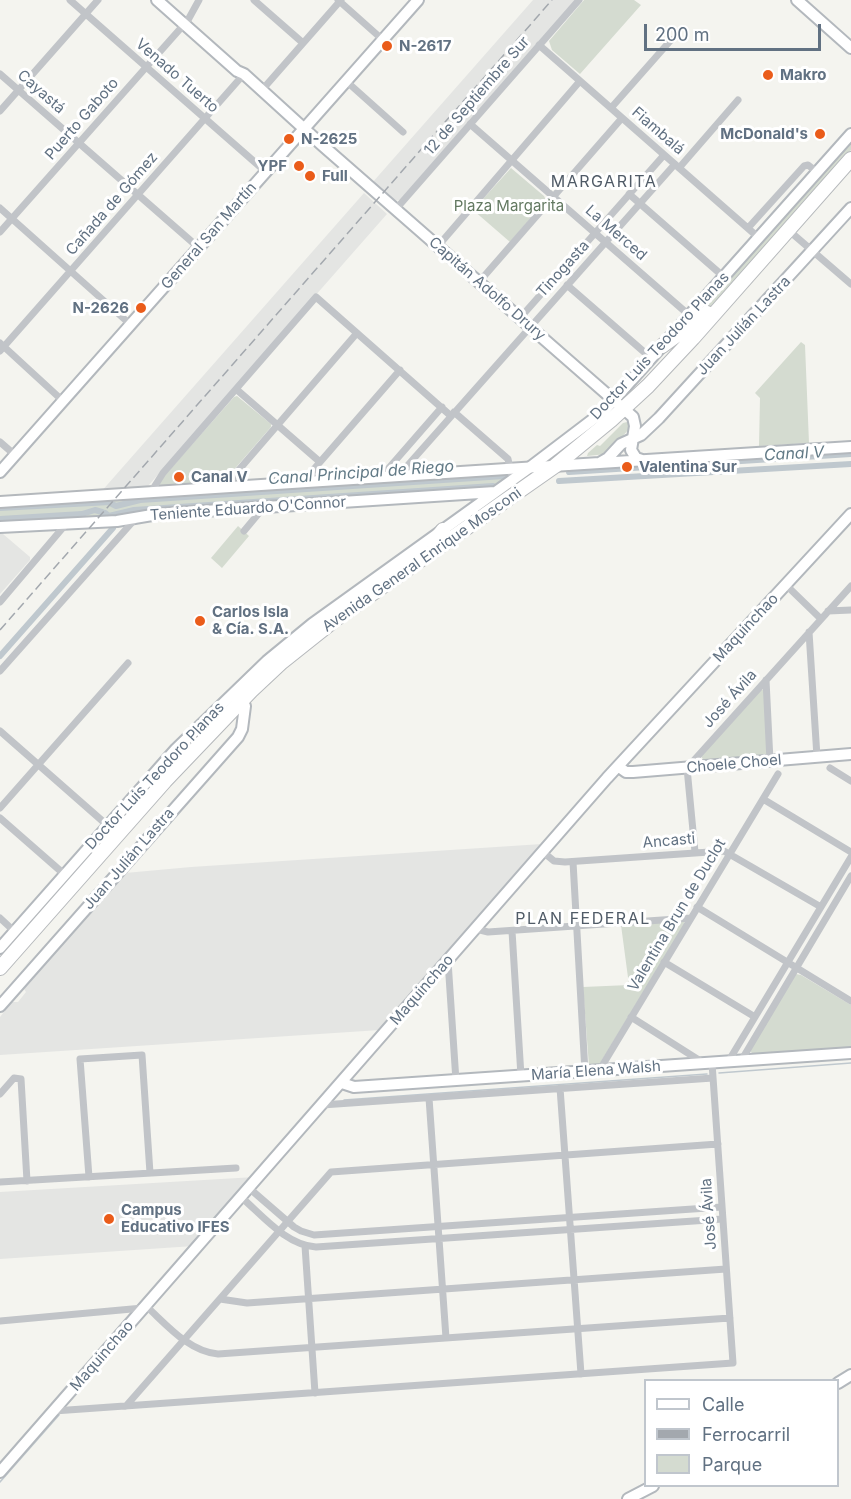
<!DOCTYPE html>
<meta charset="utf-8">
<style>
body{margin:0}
#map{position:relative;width:851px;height:1499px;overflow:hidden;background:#f4f4ef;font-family:Inter,sans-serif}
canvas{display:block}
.legend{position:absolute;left:644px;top:1379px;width:195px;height:108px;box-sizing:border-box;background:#fff;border:2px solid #c0c6cd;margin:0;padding:8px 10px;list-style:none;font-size:18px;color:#617182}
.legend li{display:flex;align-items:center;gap:12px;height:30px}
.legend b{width:30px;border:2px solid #c0c6cd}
.scale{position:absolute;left:644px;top:24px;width:177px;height:27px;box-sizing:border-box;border:3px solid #617182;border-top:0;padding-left:8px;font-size:18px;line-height:21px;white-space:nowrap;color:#617182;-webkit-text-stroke:4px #fff;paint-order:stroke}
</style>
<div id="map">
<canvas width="851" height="1499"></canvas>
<ul class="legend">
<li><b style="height:8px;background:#fff"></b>Calle</li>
<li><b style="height:8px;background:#a3a8ae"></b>Ferrocarril</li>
<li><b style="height:16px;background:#d4dbd0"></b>Parque</li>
</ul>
<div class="scale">200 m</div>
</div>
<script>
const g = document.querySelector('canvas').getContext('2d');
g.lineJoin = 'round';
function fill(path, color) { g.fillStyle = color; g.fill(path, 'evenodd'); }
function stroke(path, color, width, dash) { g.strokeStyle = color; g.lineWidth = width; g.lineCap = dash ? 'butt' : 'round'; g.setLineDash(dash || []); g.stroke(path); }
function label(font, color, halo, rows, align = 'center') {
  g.font = font + ' Inter,sans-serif'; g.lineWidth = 6; g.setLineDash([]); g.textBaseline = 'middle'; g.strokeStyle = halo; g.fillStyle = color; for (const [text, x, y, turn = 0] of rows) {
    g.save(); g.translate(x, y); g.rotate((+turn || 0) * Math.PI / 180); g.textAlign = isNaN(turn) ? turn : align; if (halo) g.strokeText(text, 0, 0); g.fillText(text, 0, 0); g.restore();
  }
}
const built = new Path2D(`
 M533,0H575L400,200L393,201L372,183Z
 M364,193L387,214L148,486L145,488L100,493Z
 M0,534H3L30,557V560L0,594Z
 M542,844L380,1030L0,1055V1017L12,1002H18L26,992L24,989L125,873L191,867Z
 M255,1177L194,1246L0,1259V1192Z`);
const green = new Path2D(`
 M584,0H634L641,5L580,74L552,50L549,41Z
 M851,139V150L730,290L676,335Z
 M511,168L544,196L546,200L510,242L473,210Z
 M801,342L805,345L809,443L759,446L760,398L755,393Z
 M237,396L271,424V427L225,480L222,482L158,486V483L234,397Z
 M627,422L630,426L629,429L607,454L587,456L588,453L597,445L600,446L623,423Z
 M506,473L507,479L495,488L0,524V505Z
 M238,526L249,536L222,568L211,558Z
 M761,688L764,691L768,753L766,757L705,762L700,755Z
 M683,921L685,923L599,1065L597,1067L589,1066L583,987L629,985L621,925Z
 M796,974L801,975L851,1005V1049L754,1055L750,1051Z`);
const stream = new Path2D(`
 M719,1073L851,1063
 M344,1100L707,1074
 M0,1482L59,1415`);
const canal = new Path2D(`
 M569,472L851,454
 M559,481L851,464
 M112,504L116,506L140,500L504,476
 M0,508L110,502
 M105,513L109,516L134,510L493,486
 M0,519L82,514L95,510L102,512
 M0,656L113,528`);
const street = new Path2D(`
 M70,0L266,172
 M254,0L303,43
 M338,0L383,40
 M539,45L759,238
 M0,74L199,248
 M346,81L403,132
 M262,90L341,0
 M611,108L671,40
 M0,111L98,0
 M470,124L689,315
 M679,168L738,100
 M629,194L724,277
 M0,208L131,325
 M396,209L579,0
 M748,228L804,166L808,165L817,172
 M0,232L188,20L199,0
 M794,235L851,284
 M438,246L580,81
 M479,282L622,118
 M567,285L651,358
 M520,318L664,155
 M0,343L63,401
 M0,351L244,74
 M236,389L320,462
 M454,412L508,459L511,473
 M0,442L15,455
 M405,476L408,465L675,164
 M381,477L442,407
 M308,482L314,469L400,370
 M228,487L237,472L357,333
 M151,492L163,473L316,297L451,416
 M244,531L264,507
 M786,585L821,619
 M0,602L66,524
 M828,611L851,610
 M809,632L817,757
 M0,671L136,518
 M766,680L770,761
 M0,731L107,825L114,829L122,828
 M830,768L851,781
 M763,799L851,852
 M0,808L128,663
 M0,818L64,874
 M543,852L554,861L565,862L724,851L821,907
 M695,852L687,768L851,586
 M573,862L585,1072
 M697,907L851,1001
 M0,918L14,931
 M476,929L488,932L691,918
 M512,931L521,1076
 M448,961L456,1081
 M664,962L755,1017
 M631,1017L702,1062
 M741,1061L851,876
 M728,1062L851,857
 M599,1071L778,774
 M560,1088L581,1374
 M0,1094L14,1078L21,1079L27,1181
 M429,1098L446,1338
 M322,1105L713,1078
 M89,1177L80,1059L142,1055L150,1173
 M0,1182L236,1168
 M249,1188L294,1227L301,1231L314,1235L722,1207
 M241,1197C263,1216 286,1245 316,1247L723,1219
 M305,1246L315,1393
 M220,1299L247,1303L726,1269
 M146,1306C166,1324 189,1352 218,1354L730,1318
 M0,1321L143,1308
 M126,1406L331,1172L718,1144
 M54,1411L733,1363L712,1063`);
const secondary = new Path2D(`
 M157,0L237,71L244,74L322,145L633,417L635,426L631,450L636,458L642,460
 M797,0L851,48
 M601,462L608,458L621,444L641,435L659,418L851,208
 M568,465L851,447
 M0,472L418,0
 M0,527L117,521L158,514L495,492
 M619,767L626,772H633L851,754
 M0,948L176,749L267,661L312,624L529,468L604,411L851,134
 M0,1006L238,737L242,729L245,706
 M342,1083L354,1087L851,1053
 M838,1383L851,1375
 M0,1472L607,778L851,514
 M628,1499L653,1486`);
const primary = new Path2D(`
 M0,502L568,465`);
const highway = new Path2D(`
 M662,346L707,313
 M435,550L436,539L443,530
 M0,968L165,781L251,691L282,662L336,619L555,466L611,420L648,386L693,338L851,159`);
const rail = new Path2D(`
 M0,630L552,0`);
const markers = [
 [387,46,6,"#ea5c1a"],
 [768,75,6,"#ea5c1a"],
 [820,134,6,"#ea5c1a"],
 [289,139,6,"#ea5c1a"],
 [299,166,6,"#ea5c1a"],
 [310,176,6,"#ea5c1a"],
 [141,308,6,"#ea5c1a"],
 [627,467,6,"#ea5c1a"],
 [179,477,6,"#ea5c1a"],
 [200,621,6,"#ea5c1a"],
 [109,1219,6,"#ea5c1a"]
];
const poiNames = [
 ["N-2617",399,46],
 ["Makro",780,75],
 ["McDonald's",808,134,"right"],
 ["N-2625",301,139],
 ["YPF",287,166,"right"],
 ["Full",322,176],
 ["N-2626",129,308,"right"],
 ["Valentina Sur",639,467],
 ["Canal V",191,477],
 ["Carlos Isla",212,612],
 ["& Cía. S.A.",212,629],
 ["Campus",121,1210],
 ["Educativo IFES",121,1227]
];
const streetNames = [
 ["Venado Tuerto",177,76,41],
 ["Cayastá",41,92,41],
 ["12 de Septiembre Sur",477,96,-49],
 ["Puerto Gaboto",82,119,-49],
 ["Fiambalá",658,131,41],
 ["Cañada de Gómez",112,204,-49],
 ["La Merced",616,233,41],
 ["General San Martín",209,236,-49],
 ["Tinogasta",563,269,-48],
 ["Capitán Adolfo Drury",487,289,41],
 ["Juan Julián Lastra",744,326,-47],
 ["Doctor Luis Teodoro Planas",660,346,-47],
 ["Teniente Eduardo O'Connor",248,509,-4],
 ["Avenida General Enrique Mosconi",422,560,-35],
 ["Maquinchao",746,628,-47],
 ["José Ávila",730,699,-48],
 ["Choele Choel",734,764,-5],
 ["Doctor Luis Teodoro Planas",155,776,-47],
 ["Ancasti",669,841,-5],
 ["Juan Julián Lastra",129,859,-49],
 ["Valentina Brun de Duclot",677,915,-59],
 ["Maquinchao",422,990,-49],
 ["María Elena Walsh",596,1071,-4],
 ["José Ávila",709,1214,-94],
 ["Maquinchao",102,1356,-49]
];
const parkNames = [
 ["Plaza Margarita",509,206]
];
const neighbourhoodNames = [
 ["MARGARITA",604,182],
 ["PLAN FEDERAL",583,919]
];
const waterNames = [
 ["Canal V",794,454,-3],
 ["Canal Principal de Riego",361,473,-4]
];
fill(built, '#e4e5e3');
fill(green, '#d4dbd0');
stroke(stream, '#bfc8ce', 1.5);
stroke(canal, '#bfc8ce', 6);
stroke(secondary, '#b3b8bd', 14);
stroke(primary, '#b4b8bc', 14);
stroke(highway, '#b5b8bb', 16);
stroke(street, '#c1c4c8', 7);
stroke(secondary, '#fff', 10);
stroke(primary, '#fff', 10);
stroke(highway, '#fff', 14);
stroke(rail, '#a3a8ae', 1.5, [9, 4.5]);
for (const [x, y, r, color] of markers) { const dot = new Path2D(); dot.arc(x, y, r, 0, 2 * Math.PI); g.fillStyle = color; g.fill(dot); stroke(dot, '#fff', 2); }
label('bold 15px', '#617182', '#fff', poiNames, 'left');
label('15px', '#617182', '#fff', streetNames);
label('15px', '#637961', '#fff', parkNames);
g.letterSpacing = '1.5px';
label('16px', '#505b67', '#fff', neighbourhoodNames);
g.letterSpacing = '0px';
label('italic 16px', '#627a86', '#fff', waterNames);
</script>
